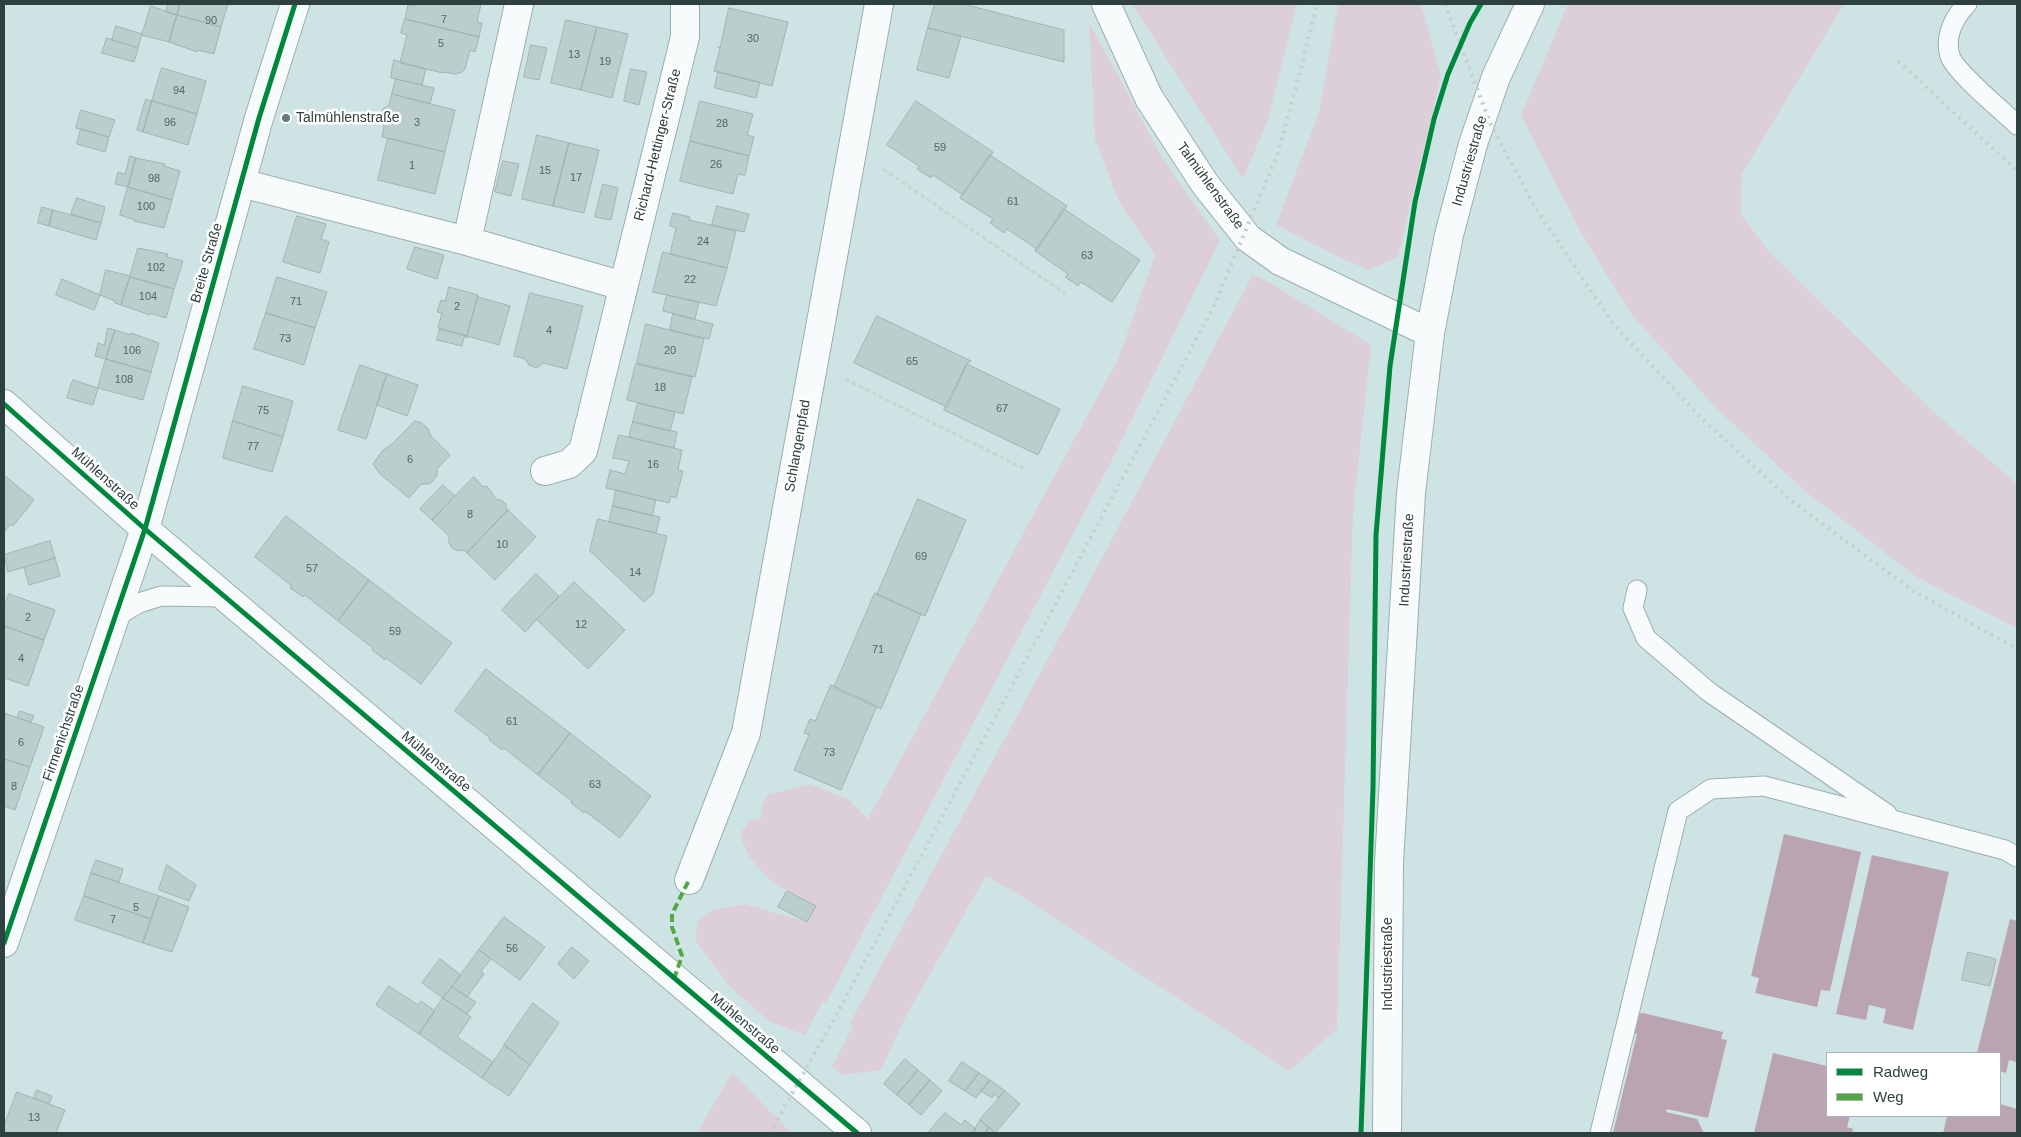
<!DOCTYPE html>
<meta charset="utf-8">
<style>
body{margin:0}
#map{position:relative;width:2021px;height:1137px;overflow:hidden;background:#cee4e4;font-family:Arial,sans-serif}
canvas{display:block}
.frame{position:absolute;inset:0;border:5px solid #2f4040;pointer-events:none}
.legend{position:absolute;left:1826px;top:1052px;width:175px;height:65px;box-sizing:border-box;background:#fff;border:1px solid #acb3b3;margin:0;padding:6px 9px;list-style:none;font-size:15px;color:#2f4040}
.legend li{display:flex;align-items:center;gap:10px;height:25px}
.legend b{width:25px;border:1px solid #acb3b3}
</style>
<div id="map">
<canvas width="2021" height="1137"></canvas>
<div class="frame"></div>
<ul class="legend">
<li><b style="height:6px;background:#00873e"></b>Radweg</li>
<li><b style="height:6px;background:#52a746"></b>Weg</li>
</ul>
</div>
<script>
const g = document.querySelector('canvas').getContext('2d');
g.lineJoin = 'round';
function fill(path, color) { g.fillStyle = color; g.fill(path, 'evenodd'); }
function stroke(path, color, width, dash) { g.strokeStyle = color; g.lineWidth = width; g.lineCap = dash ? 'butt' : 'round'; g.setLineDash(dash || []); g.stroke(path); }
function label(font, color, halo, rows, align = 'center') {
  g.font = font + ' Arial,sans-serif'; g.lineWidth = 5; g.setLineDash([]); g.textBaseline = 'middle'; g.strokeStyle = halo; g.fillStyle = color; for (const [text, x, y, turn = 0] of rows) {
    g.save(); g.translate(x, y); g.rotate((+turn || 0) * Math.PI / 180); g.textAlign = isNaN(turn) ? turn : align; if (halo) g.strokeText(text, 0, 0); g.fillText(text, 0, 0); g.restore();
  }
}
const green = new Path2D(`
 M1132,4H1297L1268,120L1243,179Z
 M1338,4H1421L1441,76L1398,257L1369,270L1343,259L1276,225L1319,112Z
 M1568,4H1844L1742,174L1741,214L1769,252L1937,415L2017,484V628L1918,578L1805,491L1716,408L1632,315L1581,233L1521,115Z
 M1089,22L1164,161L1220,240L1112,460L826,1003L823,1001L805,1035L769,1021L730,987L695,940L698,921L713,910L745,904L807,922L815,905C781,888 751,874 740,834L749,821L761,818L762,806L767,795L810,784L848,799L868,819L1118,359L1155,255L1119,202L1095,139Z
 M1253,274L1277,287L1371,345L1353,515L1337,1029L1289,1071L1013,891L986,876L905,1018L881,1070L841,1075L832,1066L853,1026L850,1023L1063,631Z
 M732,1072L791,1133H697Z`);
const water = new Path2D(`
 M1784,834L1861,852L1830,991L1821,990L1817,1007L1755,993L1759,978L1751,976Z
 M1872,855L1949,872L1913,1030L1883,1023L1886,1009L1869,1005L1866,1020L1836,1014Z
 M2010,919L2017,921V1062L2009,1060L2006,1073L2000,1071V1053H1977Z
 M1643,1013L1723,1032L1721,1039L1727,1040L1708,1118L1667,1109L1666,1112L1697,1119L1704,1133H1613L1637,1034L1632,1032L1637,1014Z
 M1773,1053L1827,1066V1116H1850L1847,1127L1853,1129L1852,1133H1754Z
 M2000,1104L2017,1109V1133H1943L1947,1116H2000Z`);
const building = new Path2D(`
 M168,4H180L177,15L166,12Z
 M180,4H228L221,27L177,15Z
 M414,4H481L477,22L482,23L479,37L405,19L408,5L414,6Z
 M935,4H963L1064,30V62L928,28Z
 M151,6L177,15L169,42L142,35Z
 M729,8L788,22L772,86L714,71L720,49L718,47H720Z
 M177,15L221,27L214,54L198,50L197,52L169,42Z
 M405,19L479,37L475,52L470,50L465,69L462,72L455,74L443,72V73L400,63L407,35L401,33Z
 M566,20L597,27L581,90L551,83Z
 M116,26L142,34L138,48L112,40Z
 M597,27L628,34L612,98L581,90Z
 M928,28L961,36L949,78L917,70Z
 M107,38L138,48L134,62L102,53Z
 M531,45L547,48L539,80L524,77Z
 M394,60L426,69L422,85L391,78Z
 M162,68L206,81L197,114L152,101Z
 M631,69L647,72L639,105L624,101Z
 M718,72L760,82L756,98L715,88Z
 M396,79L434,88L430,104L392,94Z
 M392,94L455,110L445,152L382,137L384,126L380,120L383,109L389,105Z
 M146,99L152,101L143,132L137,130Z
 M152,101L197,114L188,145L143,132Z
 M700,101L753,114L747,135L754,137L749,156L690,141Z
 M916,101L993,152L963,195L933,175L931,178L917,169L919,166L887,145Z
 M81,110L115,120L109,137L76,128Z
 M81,129L109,137L105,152L77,144Z
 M537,135L569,143L553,206L522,199Z
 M388,138L445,152L435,194L378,180Z
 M690,141L749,156L745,175L738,174L733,194L680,181Z
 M569,143L599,150L584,213L553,206Z
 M990,155L1067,206L1037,249L1007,229L1004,233L990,223L993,219L960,198Z
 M130,156L136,158L128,187L115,184L118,172L125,174Z
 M136,158L165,164L164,166L180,171L172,200L128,187Z
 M503,161L519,164L511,196L495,192Z
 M603,184L618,188L611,220L595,217Z
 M128,187L172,200L164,228L134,221L135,220L120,215Z
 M77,198L105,207L101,223L71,214Z
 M717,206L749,214L744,232L712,225Z
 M42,207L53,210L49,226L38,223Z
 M1064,209L1140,260L1112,302L1081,282L1078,286L1065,277L1068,274L1035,251Z
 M53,210L101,223L96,240L49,226Z
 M673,213L690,217L689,220L736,231L727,268L670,254L676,228L670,226Z
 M297,216L326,224L321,239L329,242L320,273L283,262Z
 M415,247L444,255L437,279L407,269Z
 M138,248L168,254L167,257L183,261L174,289L130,277Z
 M663,252L727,268L716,306L653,292Z
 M106,270L130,276L121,305L115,303V301L100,295Z
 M130,277L174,289L166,318L150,313V315L121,305Z
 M277,277L327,292L315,328L266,313Z
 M62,279L100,295L94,310L56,295Z
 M449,287L478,295L467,336L438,328L442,313L437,312L441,300L445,301Z
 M530,293L583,306L567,369L543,363L537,368L529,365L525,359L514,356Z
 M667,295L699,302L695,319L663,311Z
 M478,297L510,306L499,345L467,336Z
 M266,313L315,328L304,365L254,349Z
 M673,314L713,324L709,339L670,330Z
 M877,316L971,361L967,364L947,407L854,363Z
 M646,324L704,339L695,377L637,363Z
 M108,328L115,330L106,359L95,356L98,343L104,345Z
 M440,329L467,336V338L464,337L462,346L437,340Z
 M115,330L131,335V333L159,343L151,372L106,359Z
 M106,359L151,372L143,400L98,388Z
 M636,364L692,377L683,414L627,400Z
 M967,364L1060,409L1038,455L944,410Z
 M360,365L387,374L366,439L338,430Z
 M387,374L418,385L407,416L377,405Z
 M73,380L98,388L93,405L67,398Z
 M243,386L293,401L283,437L233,421Z
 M638,403L675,412L670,431L633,422Z
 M233,421L283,437L272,472L223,458Z
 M415,421L422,423L429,430L430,435L450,455L437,469V476L430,484H421L409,498L380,474L373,464L383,450L392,444Z
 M633,422L677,432L674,448L629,437Z
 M619,435L682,450L678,470L683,471L676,498L671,496L669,503L606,488L610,470L625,474L629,461L613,458Z
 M4,475L34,500L13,526L11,524L4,532Z
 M474,477L483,487L487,486L497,500H501L506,504V508L508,510L467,553L464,550L458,551L452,548L449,543V536L432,520Z
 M443,485L455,496L432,520L420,509Z
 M616,490L656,500L652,516L613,506Z
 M918,499L966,520L925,616L877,595Z
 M613,506L660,517L656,533L609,522Z
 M508,510L536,537L495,580L467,553Z
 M286,516L369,580L338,621L305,595L303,597L290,588L292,586L255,557Z
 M598,519L667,536L653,594L644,602L590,551Z
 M50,541L55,558L8,572L4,555Z
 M55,558L60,576L29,585L24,568Z
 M536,574L559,596L525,632L502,610Z
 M369,580L452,643L421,684L386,658L385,660L372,650L373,648L338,621Z
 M574,582L625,630L588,669L537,620Z
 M875,593L921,614L881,709L834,688Z
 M9,594L55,610L44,640L4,626V608Z
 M4,626L44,640L28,686L4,678Z
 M486,669L570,733L538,775L504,748L502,750L489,740L490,738L455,711Z
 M831,685L877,706L841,790L794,770L809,735L804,733L810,719L815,721Z
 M20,711L34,716L31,722L17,718Z
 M4,713L44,727L30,767L4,759Z
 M570,733L651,796L620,838L585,811L584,813L571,803L572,801L538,775Z
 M4,759L30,767L15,810L4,806Z
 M96,860L123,869L119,882L91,873Z
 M167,865L196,885L189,901L159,890Z
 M91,873L159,896L151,919L84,896Z
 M787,891L816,906L807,922L778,907Z
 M84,896L151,919L143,943L75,920Z
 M159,896L189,907L172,952L143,943Z
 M504,917L545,947L520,980L479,950Z
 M572,947L589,961L574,979L558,964Z
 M479,950L491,959L481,971L484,974L467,997L452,987Z
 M1968,952L1996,959L1990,986L1962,980Z
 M440,959L461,975L443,998L422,983Z
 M389,986L418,1005L421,1001L435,1011L419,1034L376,1005Z
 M452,987L476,1002L467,1014L443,998Z
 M443,998L471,1017L457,1037L493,1062L482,1078L419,1034Z
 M533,1003L559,1023L530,1065L504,1045Z
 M505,1045L530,1065L509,1096L482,1078Z
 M905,1059L918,1070L897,1095L884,1084Z
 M962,1062L979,1073L965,1091L949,1081Z
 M918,1070L930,1080L909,1105L897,1095Z
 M979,1073L990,1080L976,1098L965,1091Z
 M930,1080L942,1091L921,1115L909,1105Z
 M990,1080L1005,1091L999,1098L994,1094L992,1098L981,1091Z
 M37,1090L52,1096L49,1104L34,1098Z
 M1005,1091L1020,1104L995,1133L980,1120Z
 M17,1092L65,1110L56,1133H8L4,1132V1126Z
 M945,1113L961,1125L965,1120L976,1129L973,1133H928Z
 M980,1120L989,1127L986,1132L988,1133H973Z
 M989,1127L995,1133L986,1132Z`);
const path = new Path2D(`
 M883,169L1066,294
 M845,379L1025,469`);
const service = new Path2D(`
 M1967,4C1954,17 1944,37 1950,56C1955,72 2003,111 2017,125
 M1637,590L1633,608L1646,638L1709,692L1887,814
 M115,617L139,603L161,596L224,597
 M1600,1133L1678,811L1711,789L1764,786L2005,850L2017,857`);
const minor = new Path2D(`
 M1106,4L1149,98L1205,184L1248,238L1280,261L1430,333
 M241,183L467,241L623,286
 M467,241L519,4
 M4,404L145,529L857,1133
 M545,471L569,464L583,451L685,37V4
 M689,880L746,733L879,4
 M4,943L145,529L259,118L295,4`);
const secondary = new Path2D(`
 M1387,1133L1389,863L1411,493L1430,333L1449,235L1473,144L1496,77L1530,4`);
const rail = new Path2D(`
 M1445,4L1491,125L1533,204L1613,324L1702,419L1793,502L1912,590L2017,649
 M1898,61L2017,171
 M770,1133L844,1001L1213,308L1277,156L1301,68L1317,4`);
const quiet = new Path2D(`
 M674,979L682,956L672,927V914L689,880`);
const cycleway = new Path2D(`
 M4,404L145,529L857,1133
 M4,943L145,529L259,118L295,4
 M1361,1133L1373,788L1376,535L1390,366L1415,202L1434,119L1448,74L1470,23L1481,4`);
const markers = [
 [286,118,5,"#677979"]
];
const numberNames = [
 ["7",444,20],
 ["90",211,21],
 ["30",753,39],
 ["5",441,44],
 ["13",574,55],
 ["19",605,62],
 ["94",179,91],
 ["96",170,123],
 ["3",417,123],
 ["28",722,124],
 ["59",940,148],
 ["26",716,165],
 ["1",412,166],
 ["15",545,171],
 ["17",576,178],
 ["98",154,179],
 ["61",1013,202],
 ["100",146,207],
 ["24",703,242],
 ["63",1087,256],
 ["102",156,268],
 ["22",690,280],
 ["104",148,297],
 ["71",296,302],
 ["2",457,307],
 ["4",549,331],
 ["73",285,339],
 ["106",132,351],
 ["20",670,351],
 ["65",912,362],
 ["108",124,380],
 ["18",660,388],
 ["67",1002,409],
 ["75",263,411],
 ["77",253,447],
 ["6",410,460],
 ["16",653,465],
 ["8",470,515],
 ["10",502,545],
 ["69",921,557],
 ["57",312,569],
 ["14",635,573],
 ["2",28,618],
 ["12",581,625],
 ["59",395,632],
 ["71",878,650],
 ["4",21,659],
 ["61",512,722],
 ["6",21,743],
 ["73",829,753],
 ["63",595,785],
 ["8",14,787],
 ["5",136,908],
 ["7",113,920],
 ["56",512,949],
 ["13",34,1118]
];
const poiNames = [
 ["Talmühlenstraße",296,118]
];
const streetNames = [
 ["Richard-Hettinger-Straße",658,145,-76],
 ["Industriestraße",1470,161,-74],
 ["Talmühlenstraße",1210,186,54],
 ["Breite Straße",207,263,-74],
 ["Schlangenpfad",798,446,-80],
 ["Mühlenstraße",105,479,42],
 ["Industriestraße",1407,560,-87],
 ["Firmenichstraße",64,733,-71],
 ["Mühlenstraße",436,762,40],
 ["Industriestraße",1388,964,-90],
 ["Mühlenstraße",745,1024,40]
];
fill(green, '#dccfda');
fill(water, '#bba4b2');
fill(building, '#bbcdcd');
stroke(building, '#a1b3b3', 1);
stroke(service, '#9caeae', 21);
stroke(minor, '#9caeae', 30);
stroke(secondary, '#9caeae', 30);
stroke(path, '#ccd2d2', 3, [5, 2.5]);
stroke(service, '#f8fbfb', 19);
stroke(minor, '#f8fbfb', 28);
stroke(secondary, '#f8fbfb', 28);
stroke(rail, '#c7cece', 4, [2.5, 5]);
stroke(quiet, '#52a746', 4, [8, 4]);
stroke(cycleway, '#00873e', 5);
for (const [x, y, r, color] of markers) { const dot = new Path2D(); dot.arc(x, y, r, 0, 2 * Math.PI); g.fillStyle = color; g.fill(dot); stroke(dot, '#fff', 2); }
label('11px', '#536464', null, numberNames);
label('14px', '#2f4040', '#fff', poiNames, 'left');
label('14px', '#2f4040', '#fff', streetNames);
</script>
